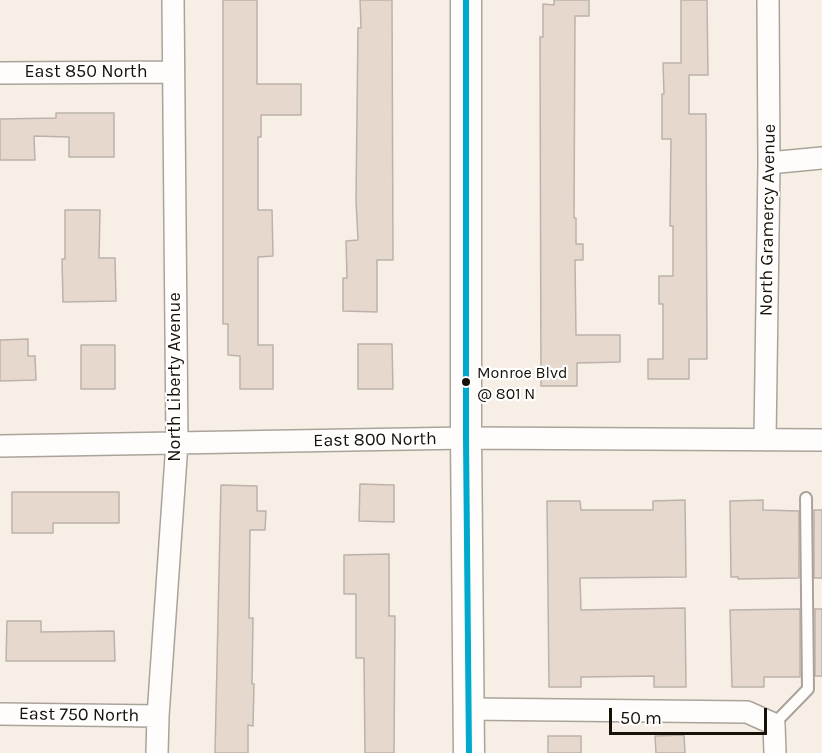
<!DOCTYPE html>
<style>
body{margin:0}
#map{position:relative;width:822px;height:753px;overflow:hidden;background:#f7efe6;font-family:Karla,sans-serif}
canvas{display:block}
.scale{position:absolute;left:609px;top:708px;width:158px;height:27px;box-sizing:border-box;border:3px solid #181108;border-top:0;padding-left:8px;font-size:18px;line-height:21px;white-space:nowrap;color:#181108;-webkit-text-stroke:4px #fff;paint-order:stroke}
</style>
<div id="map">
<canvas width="822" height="753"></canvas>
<div class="scale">50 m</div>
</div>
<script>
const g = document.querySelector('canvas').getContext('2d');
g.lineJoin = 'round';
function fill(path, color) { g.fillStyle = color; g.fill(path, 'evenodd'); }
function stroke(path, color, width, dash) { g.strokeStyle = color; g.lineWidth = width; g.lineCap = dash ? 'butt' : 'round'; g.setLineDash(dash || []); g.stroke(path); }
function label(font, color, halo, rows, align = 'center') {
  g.font = font + ' Karla,sans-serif'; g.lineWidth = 4.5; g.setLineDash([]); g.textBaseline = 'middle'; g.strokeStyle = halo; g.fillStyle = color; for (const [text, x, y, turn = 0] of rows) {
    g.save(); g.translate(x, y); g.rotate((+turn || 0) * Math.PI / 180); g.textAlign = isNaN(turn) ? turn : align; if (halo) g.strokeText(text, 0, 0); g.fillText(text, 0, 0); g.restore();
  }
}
const building = new Path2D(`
 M223,0H257V84H301V115H261V137H258V210H272L273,256L258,257V345H273V389H240V356L228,355V324H223Z
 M360,0H392L393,260H377V312L343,311V278H347L346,241L358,240L356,201L358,28H361Z
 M554,0H589V16H575L574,218H576V244H583V260H575L576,335H620V362L577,363V386H541L540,37H543V4L554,5Z
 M681,0H707L708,75H689V114H706L707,359H689V379H648V359H663V304H659V276H673V226H670L671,139H662V94H664L663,63H681Z
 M56,113H114V157H69V137L34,136L35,160H0V119L56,118Z
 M65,210H100L99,258H115L116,301L63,302L62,259H65Z
 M28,339V356H35L36,380L0,381V340Z
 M358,344H392L393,389H358Z
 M81,345H115V389H81Z
 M360,484L394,485V522L359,521Z
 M221,485L257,486V511H266L265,530H250L249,618H253L252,684H254L253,726L248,725V753H215Z
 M12,492H119V523H53V533H12Z
 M685,500L686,577L580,578L581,610L685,608L686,687H654V676L581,677V687H549L547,501H580L581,510H653V501Z
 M763,500V510L799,511V578L738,579V577H731L730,501Z
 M814,510H822V578H814Z
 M389,554V616H395L394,753H365L364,658H356V594H344V555Z
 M800,609V677H764V687H732L730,610Z
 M815,609H822V676H815Z
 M7,621H41V632L114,631L115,661H6Z
 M684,735L685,753H656L655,736Z
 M548,736H581V753H548Z`);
const lane = new Path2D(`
 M774,724L808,689L806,498`);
const street = new Path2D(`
 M0,73L173,72
 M769,163L822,158
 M765,440L769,163L768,0
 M0,446L466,438L822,440
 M469,709L747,712L774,724L775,753
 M0,714L158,716
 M157,753L158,716L177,443L173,0`);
const secondary = new Path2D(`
 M466,0V438L469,753`);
const bus1 = new Path2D(`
 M466,0V438L469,753`);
const markers = [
 [466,382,5,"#181108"]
];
const busNames = [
 ["Monroe Blvd",477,373],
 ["@ 801 N",477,394]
];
const streetNames = [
 ["East 850 North",86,72],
 ["North Gramercy Avenue",768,220,-89],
 ["North Liberty Avenue",175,377,-90],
 ["East 800 North",375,440,-1],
 ["East 750 North",79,715,1]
];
fill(building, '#e7d8ce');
stroke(building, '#bcb2ab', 1.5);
stroke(lane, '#aaa39a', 14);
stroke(street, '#aaa39a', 24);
stroke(secondary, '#aaa39a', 33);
stroke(lane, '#fefdfb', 10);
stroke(street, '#fefdfb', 21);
stroke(secondary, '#fefdfb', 30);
stroke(bus1, '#00a9ce', 6);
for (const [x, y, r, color] of markers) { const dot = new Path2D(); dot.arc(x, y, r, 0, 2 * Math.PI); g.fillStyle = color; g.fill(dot); stroke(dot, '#fff', 2); }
label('16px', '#181108', '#fff', busNames, 'left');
label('18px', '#181108', '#fff', streetNames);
</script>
